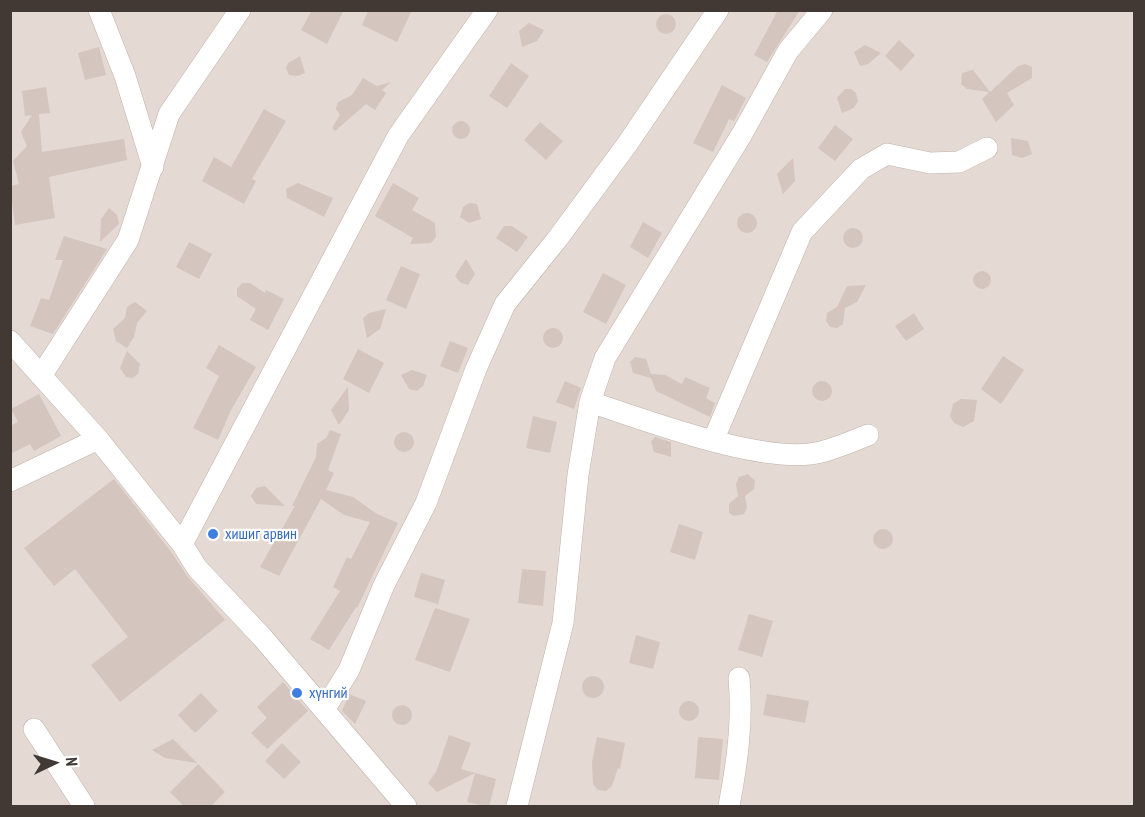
<!DOCTYPE html>
<meta charset="utf-8">
<style>
body{margin:0}
#map{position:relative;width:1145px;height:817px;overflow:hidden;background:#f1eae4;font-family:"PT Sans Narrow",sans-serif}
canvas{display:block}
.frame{position:absolute;inset:0;border:12px solid #423935;pointer-events:none}
.north{position:absolute;left:24px;top:733px;width:60px;height:60px;-webkit-text-stroke:4px #fff;paint-order:stroke;rotate:86deg;font-size:16px;font-weight:700;line-height:24px;text-align:center;color:#423935}
.north::after{content:'';display:block;margin:auto;width:21px;height:27px;background:#423935;clip-path:polygon(50% 0,100% 100%,50% 72%,0 100%)}
</style>
<div id="map">
<canvas width="1145" height="817"></canvas>
<div class="frame"></div>
<div class="north">N</div>
</div>
<script>
const g = document.querySelector('canvas').getContext('2d');
g.lineJoin = 'round';
function fill(path, color) { g.fillStyle = color; g.fill(path, 'evenodd'); }
function stroke(path, color, width, dash) { g.strokeStyle = color; g.lineWidth = width; g.lineCap = dash ? 'butt' : 'round'; g.setLineDash(dash || []); g.stroke(path); }
function label(font, color, halo, rows, align = 'center') {
  g.font = font + ' "PT Sans Narrow",sans-serif'; g.lineWidth = 4.5; g.setLineDash([]); g.textBaseline = 'middle'; g.strokeStyle = halo; g.fillStyle = color; for (const [text, x, y, turn = 0] of rows) {
    g.save(); g.translate(x, y); g.rotate((+turn || 0) * Math.PI / 180); g.textAlign = isNaN(turn) ? turn : align; if (halo) g.strokeText(text, 0, 0); g.fillText(text, 0, 0); g.restore();
  }
}
const residential = new Path2D(`
 M11,11H1134V806H11Z`);
const building = new Path2D(`
 M312,10H344L327,44L301,30Z
 M412,10L397,42L362,25L368,11Z
 M778,10H800L767,62L754,55Z
 M656 24a10 10 0 1 1 20 0a10 10 0 1 1-20 0Z
 M529,23L544,30L537,41L522,47L519,31Z
 M899,40L915,55L901,71L885,56Z
 M865,45L881,53L868,64L860,66L854,52Z
 M99,47L106,75L85,80L78,53Z
 M300,56L305,73L298,76L289,75L286,68L288,63Z
 M511,63L529,76L507,108L489,96Z
 M1025,64L1032,67V78L1007,93L1014,105L996,122L982,99L989,92L967,89L961,84L962,73L973,70L990,92L1018,66Z
 M363,78L377,86L391,82L382,90L386,93L375,110L366,104L335,131L332,128L340,115L336,109L338,102L352,95Z
 M722,85L746,98L734,121L729,119L713,152L693,143Z
 M46,87L50,113L39,114L42,152L124,139L127,160L49,177L55,218L15,225L10,186L19,184L13,161L27,146L21,132L32,115L25,116L22,91Z
 M845,89H851L856,93L858,101L854,108L842,113L837,98Z
 M264,109L286,121L252,179L256,181L244,204L202,181L214,157L231,167Z
 M452 130a9 9 0 1 1 18 0a9 9 0 1 1-18 0Z
 M540,122L563,141L546,160L524,140Z
 M835,125L853,139L835,161L818,148Z
 M1011,138L1028,141L1032,154L1022,158L1012,155Z
 M793,158L795,181L783,194L777,174Z
 M298,183L333,198L324,217L287,198L286,189Z
 M393,183L419,198L412,210L435,223L436,237L431,243L410,244L413,238L375,216Z
 M469,203L477,204L481,219L469,223L460,217L463,207Z
 M109,208L117,215L119,224L100,242L101,219Z
 M737 223a10 10 0 1 1 20 0a10 10 0 1 1-20 0Z
 M643,222L662,233L648,258L630,247Z
 M504,226H512L528,237L517,252L496,238Z
 M843 238a10 10 0 1 1 20 0a10 10 0 1 1-20 0Z
 M64,236L107,249L53,334L30,326L41,298L49,300L63,260H55Z
 M189,242L212,254L199,279L176,267Z
 M466,259L475,274L468,285L461,283L455,276Z
 M401,266L420,274L406,309L386,300Z
 M973 280a9 9 0 1 1 18 0a9 9 0 1 1-18 0Z
 M603,273L626,285L606,324L583,312Z
 M242,283H250L265,293L266,290L284,299L268,330L250,320L256,309L237,296V289Z
 M866,285L857,302L845,308L843,324L837,328L830,327L826,321L827,313L837,307L847,286Z
 M135,302L147,311L137,323L134,337L127,348L116,341L113,329L125,318L127,307Z
 M386,309L380,329L367,338L363,318L369,313Z
 M914,313L924,329L906,341L895,326Z
 M543 338a10 10 0 1 1 20 0a10 10 0 1 1-20 0Z
 M450,341L468,348L458,373L440,366Z
 M219,345L256,367L231,410L218,440L193,428L219,376L206,368Z
 M358,349L384,363L369,393L343,379Z
 M127,351L140,364L138,374L132,378L126,377L120,368Z
 M1003,356L1024,370L1001,404L981,389Z
 M635,357L646,359L651,374L665,375L682,384L685,377L710,388L706,398L715,403L710,417L656,391L651,378L633,373L630,362Z
 M412,370L427,375L423,386L417,391L409,389L401,375Z
 M812 391a10 10 0 1 1 20 0a10 10 0 1 1-20 0Z
 M565,381L581,388L574,409L556,402Z
 M348,387L349,410L339,425L331,410Z
 M39,394L61,436L34,451L30,444L10,454V426L18,422L11,409Z
 M961,399L977,400L974,421L963,427L954,423L950,416L953,404Z
 M533,416L557,422L550,453L526,448Z
 M330,430L341,434L328,470L334,473L326,490L353,497L377,514L398,523L357,608L356,607L329,650L310,639L340,591L333,587L347,557L351,559L370,522L344,515L321,499L279,576L260,567L295,506H292L316,457L317,444L326,438Z
 M394 442a10 10 0 1 1 20 0a10 10 0 1 1-20 0Z
 M655,437L671,442V457L654,452L651,442Z
 M748,474L755,481L754,489L745,496L747,507L744,514L734,516L729,513V504L738,496L736,484L739,477Z
 M114,479L172,553L188,577L225,620L120,702L91,665L128,637L75,569L54,586L24,548Z
 M264,486L267,488L285,506L256,504L251,496L256,488Z
 M679,524L703,532L695,560L670,552Z
 M873 539a10 10 0 1 1 20 0a10 10 0 1 1-20 0Z
 M522,569L546,571L543,606L518,603Z
 M421,573L445,580L438,604L414,597Z
 M435,608L470,619L450,672L415,660Z
 M749,614L773,621L762,657L738,650Z
 M636,635L660,642L653,669L629,663Z
 M582 687a11 11 0 1 1 22 0a11 11 0 1 1-22 0Z
 M283,682L308,711L267,749L251,733L267,718L257,707Z
 M201,693L218,711L195,733L178,715Z
 M349,694L366,701L355,724L342,711Z
 M767,694L809,701L805,723L763,715Z
 M679 711a10 10 0 1 1 20 0a10 10 0 1 1-20 0Z
 M392 715a10 10 0 1 1 20 0a10 10 0 1 1-20 0Z
 M449,735L471,743L461,769L475,773L437,792L428,783L436,772Z
 M597,737L625,743L620,769L618,768L612,786L606,791L598,790L593,784L592,762Z
 M698,737L723,739L719,780L695,778Z
 M173,739L197,763L165,758L152,750Z
 M282,743L301,762L284,779L265,761Z
 M198,764L225,792L210,807H185L170,792Z
 M475,773L496,779L489,807L467,802Z`);
const minor = new Path2D(`
 M99,10L125,76L153,167
 M10,341L98,439L182,544L197,568L262,637L406,806
 M41,376L128,240L169,114L240,10
 M590,402C646,420 765,466 821,452C837,448 853,441 868,435
 M713,441L802,232L861,169L887,154L930,163L959,162L987,148
 M10,481L98,439
 M182,544L398,136L487,10
 M324,710L349,670L384,585L426,503L476,369L505,304L558,238L628,143L718,10
 M34,729L84,806
 M517,806L563,623L578,475L590,402L605,358L742,134L788,51L822,10
 M729,806C737,763 743,723 739,678`);
const markers = [
 [213,534,6,"#3f7fe0"],
 [297,693,6,"#3f7fe0"]
];
const shopNames = [
 ["хишиг арвин",225,534],
 ["хүнгий",309,693]
];
fill(residential, '#e4dad3');
fill(building, '#d4c5be');
stroke(minor, '#beb2ab', 22);
stroke(minor, '#fff', 21);
for (const [x, y, r, color] of markers) { const dot = new Path2D(); dot.arc(x, y, r, 0, 2 * Math.PI); g.fillStyle = color; g.fill(dot); stroke(dot, '#fff', 2); }
label('16px', '#366cbe', '#fff', shopNames, 'left');
</script>
